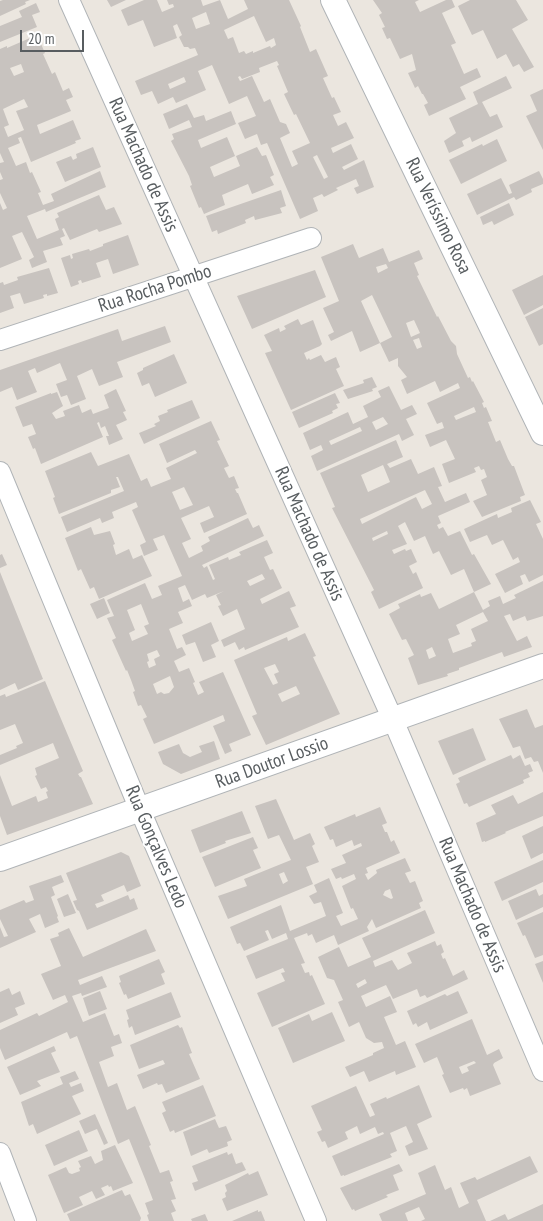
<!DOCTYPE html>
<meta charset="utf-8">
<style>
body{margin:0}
#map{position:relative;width:543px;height:1221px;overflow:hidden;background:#ebe6df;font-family:"PT Sans Narrow",sans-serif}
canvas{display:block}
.scale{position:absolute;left:20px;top:30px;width:64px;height:22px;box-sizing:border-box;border:2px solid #585d60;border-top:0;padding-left:6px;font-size:15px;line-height:18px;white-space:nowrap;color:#585d60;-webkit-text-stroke:4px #fff;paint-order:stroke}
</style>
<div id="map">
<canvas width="543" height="1221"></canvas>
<div class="scale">20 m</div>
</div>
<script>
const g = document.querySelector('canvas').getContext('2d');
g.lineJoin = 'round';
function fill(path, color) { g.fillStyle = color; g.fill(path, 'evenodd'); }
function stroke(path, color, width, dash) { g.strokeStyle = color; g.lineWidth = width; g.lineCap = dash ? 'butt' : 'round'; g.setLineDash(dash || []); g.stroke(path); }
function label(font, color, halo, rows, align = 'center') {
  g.font = font + ' "PT Sans Narrow",sans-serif'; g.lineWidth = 4; g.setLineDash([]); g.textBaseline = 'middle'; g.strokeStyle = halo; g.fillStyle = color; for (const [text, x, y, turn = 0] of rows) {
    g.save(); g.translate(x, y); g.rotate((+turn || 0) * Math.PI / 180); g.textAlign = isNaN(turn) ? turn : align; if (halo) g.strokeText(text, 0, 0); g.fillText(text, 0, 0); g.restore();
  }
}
const building = new Path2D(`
 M3,0H30L25,2L26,4L0,16V1Z
 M107,0H126L111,7Z
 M144,0H157L162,12L174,7L173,4L169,5L167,0H201L203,6L220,0L228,19L248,9L244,0H289L301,26L300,27L310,52L316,49L328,76L323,78L332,98L334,97L341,112L333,115L338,126L346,122L354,138L331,148L333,153L351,144L358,159L342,167L344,170L364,160L374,187L357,194L354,188L359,186L356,179L336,188L338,190L324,197L322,194L313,198L318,211L300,219L267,143L261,145L257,134L245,139L238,123L256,116L247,96L229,104L212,65L198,71L206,90L176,103L173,97L158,104L152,91L141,95L135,81L198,55L195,48L190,49L188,47H184L179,37L182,35L177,24L173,26L177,38L154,47L143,20L128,26L121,10ZM206,12L210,24L196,29L192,18ZM254,16L266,42L274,38L276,45L271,48L270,46L253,53V51L246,54L244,51L239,53L233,37L228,39L224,30ZM277,61L279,65L277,66L288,92L284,94L294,115L296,114L310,143L292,151L298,164L292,167L280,138L290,133L286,124L280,122L270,99L264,102L252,76L240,81L238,77L240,76L242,79L260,72L259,68ZM184,77L186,82L170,89L168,84ZM317,155L328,177L324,179L313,157Z
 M373,0H419L415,2L420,12L446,0H452L455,7L442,13L456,43L451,45L464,74L477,68L481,77L460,87L466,99L429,116L424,105L428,103L423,94H422L418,86L415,88L408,73L416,70L412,54L400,59L390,38L387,39L382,28L385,27L379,15L382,13Z
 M470,0H516L528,20L512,29L534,67L524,72L519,64L513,67L506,54L497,59L483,30L472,35L458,6Z
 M36,3L40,12L32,15L37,27L0,42V26L22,17L19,11Z
 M37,35L45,53L43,54L52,74L55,72L63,91L69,88L73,97L66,100L71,111L37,125L40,134L73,120L81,139L75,141L76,143L31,162L21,137L18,138L20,143L8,148L16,166L26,162L30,173L32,172L41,192L38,193L43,205L54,201L51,194L100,171L106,187L46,212L45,209L27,216L37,239L59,230L55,219L59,217L57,213L99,195L106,210L114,207L122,224L99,232L97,229L70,240L64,228L62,229L65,236L60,238L63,245L43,251L47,262L32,268L29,260L34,257L22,232L12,236L22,259L0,268V203L3,210L7,208L0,193V180L3,179L0,172V163L4,162L0,153V49L7,46V48ZM21,64L24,72L14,76L10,68ZM24,99L28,107L16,111L24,130L8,137L4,127L9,125L3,109Z
 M506,76L512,88L482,102L490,117L497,114L503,127L472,142L470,137L462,141L464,146L449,153L444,141L456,133L449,118L478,104L473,92Z
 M543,89V150L526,116L537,111L530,95Z
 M187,104L194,118L204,115L206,121L231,111L236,124L198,140L201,148L227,137L235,156L210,167L214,177L240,166L236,156L257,147L262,156L266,155L274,175L270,177L274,185L252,194L248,184L222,195L225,205L204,214L201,207L199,208L190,186L192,185L189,176L171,141L174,139L172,134L192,127L189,120L169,129L163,114Z
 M497,139L507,161L461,184L449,160L482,144L483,146Z
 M93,147L101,167L65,182L56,162L71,156L73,160L77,158L76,154Z
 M539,171L543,179V184L531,189L532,192L516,200L514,197L477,215L467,194L501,178L509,194L512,193L509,185Z
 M281,190L286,206L280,208L282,213L255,220L254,216L245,220L246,223L218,234L217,230L212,232L206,216Z
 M509,203L514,215L494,225L492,221L483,225L480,217Z
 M128,235L139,265L113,274L108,259L96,263L101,277L82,283L81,280L78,281L79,284L71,287L61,258L70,255L71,259L73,258L72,254L89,249L90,251L103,246V244Z
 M353,244L359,258L383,248L389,262L419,250L423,259L414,263L419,275L417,276L437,317L438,316L451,341L456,346L457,354L468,378L470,377L472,382L473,381L484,402L482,403L484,408L486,407L492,421L488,422L496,442L500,440L508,459L512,466H514L525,495L520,497L521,501L482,517L473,501L487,495L481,480L487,477L484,469L481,470L479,466L474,468L476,472L449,483L442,464L455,459L446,440L430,447L425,435L444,428L442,422L437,424L427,403L460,388L458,383L440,392L435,381L407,394L401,380L407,377L398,366V358L389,362L380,343L392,337L372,295L361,301L380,343L360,352L352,331L331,341L328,335L334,332L323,308L339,301L321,257ZM386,264L388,268L378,273L376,267ZM414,320L420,333L411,337L406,323ZM419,338L422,347L417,349L413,340ZM474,407L476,412L456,420L454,416Z
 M49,268L58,293L47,296V294L43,295L44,298L24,304L20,293L10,296L14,308L0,313V283L3,282L4,285L18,280L17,277Z
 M315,270L326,297L252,329L237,296Z
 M543,275V305L524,315L512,290Z
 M543,308V344L539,346L525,317Z
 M298,319L301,325L313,320L322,344L320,346L304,353L307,360L309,358L310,360L321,355L325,362L336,357L340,367L336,369L344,386L291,410L265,353L272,351L264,335L279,328L280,332L286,329L284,326Z
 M165,326L171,342L117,362L123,377L99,386L92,369L77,376L86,399L71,405L67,395L61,397L56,384L67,380L60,363L37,373L35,368L28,371L37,392L17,400L12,387L0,392V370L118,329L122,341Z
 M174,354L187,383L155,397L149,383L142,386L137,373L143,370V368Z
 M372,377L377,387L372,389L373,391L348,399L343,390L364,383L363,380Z
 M389,386L401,410L412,405L417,414L406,419L414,435L402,441L399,434L317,471L311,456L323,450L321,445L310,450L303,433L348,412L353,424L368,417L363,406L381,397L378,391ZM383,417L388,424L376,430L372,422ZM360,427L362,431L331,445L329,441Z
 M116,389L126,411L123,412L127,420L116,425L123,439L109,445L106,436H109L105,426L101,428L99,422L97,423L103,437L41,464L35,448L33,449L28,437L36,434L32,424L23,427L15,407L51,393V394L57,392L63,406L52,413L56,419L65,416L63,411L79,405L82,413L91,409L93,414L109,408L104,395Z
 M335,393L340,403L336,404L338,408L332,411L333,413L299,428L292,412Z
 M192,400L200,418L144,444L139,433L156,426L154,424L160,421L158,416L168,412L167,410Z
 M211,421L220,440L217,441L229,466L224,468L229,478L234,476L239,488L235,489L237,493H238L247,514L204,533L200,523L214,517L209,506L181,518L191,539L182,543L189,558L203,551L201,546L210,541L208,537L248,518L253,528L259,525L264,536L202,565L204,568L207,566L213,580L215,579L209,565L228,557L229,560L241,555L239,552L267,540L273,553L264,557L270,570L273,569L282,588L260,599L262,604L289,591L296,606L290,608L299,627L245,650L244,647L239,650L235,642L224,647L221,640L245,629L237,609L223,616L218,606L221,605L216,595L224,591L207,598L205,594L192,600L185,585L178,588L183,602L189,599L192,606L178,612L183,623L169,629L177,649L182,647L186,655L174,661L179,672L189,668L195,682L193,683L198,695L204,692L199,682L223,672L251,735L229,744L232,751L225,754L213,726L225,721L223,715L154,744L143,719L147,717L141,705L138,706L133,692L135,691L131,680L127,670L126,671L112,640L116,638L107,618L114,616L107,600L145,583L152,599L162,595L158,586L182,576L164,535L153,539L158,550L144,556L140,545L146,542L132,510L138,507L136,502L112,512L114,518L102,523L100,518L67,532L61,517L124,491L118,477H116L120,487L111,490V493L59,514L53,498L55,497L45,471L91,452L98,466L129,454L141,481L147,478L151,487L171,479L166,468L197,453L195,450L167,463L159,444ZM184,487L193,505L180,510L172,492ZM262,574L265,579L250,586L247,581ZM141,604L149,624L144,626L148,634L132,641L129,633L135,630L127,610ZM157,650L160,656L154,659L156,665L149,668L147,662L149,661L147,654ZM170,676L174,687L169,693L164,694L161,692L157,694L153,684Z
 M396,440L403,457L387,464L390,468L411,459L418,474L434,467L442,486L438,487L445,502L466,493L470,502L438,516L441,523L437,525L439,529L443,527L448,536L460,531L472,555L474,554L491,584L474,592L464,569L451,575L439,551L433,554L425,536L414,541L405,522L398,526L407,544L392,550L394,554L405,549L406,551L411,549L417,562L409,566L413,574L416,572L423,588L379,609L371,592L374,590L332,508L335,507L320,473ZM383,465L390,482L368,492L361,475ZM425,490L432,504L422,509L416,497L362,524L360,519ZM387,531L388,534L373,541L372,538Z
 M530,500L541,522L536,524L543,539V575L529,582L525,574L520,576L523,584L505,593L495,574L520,562L518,557L513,560L503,540L492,545L487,535L470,542L464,529L497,514L498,518L512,512L511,508Z
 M91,527L94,535L110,531L115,544L113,545L116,555L129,549L133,559L142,555L152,576L99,599L94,587L90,589L81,569L78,571L65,538Z
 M2,554L7,565L0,568V555Z
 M0,572L43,679L18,690L15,683L0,690Z
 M543,581V616L527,621L525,616L513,621L510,614L504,616L517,641L527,636L532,647L504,657L502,652L459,668V670L447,674L448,676L418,685L408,658L414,655L406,639L402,640L389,614L400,608L398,604L420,594L421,597L431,593L439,609L474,592L483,610L490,606L488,601L500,596L503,604L516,598L514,595ZM483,612L488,621L471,629L476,641L471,643L472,646L453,653L448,639L460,634L456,625ZM432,647L436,656L429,659L426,650Z
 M104,598L110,613L97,619L90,604Z
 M211,622L219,641L211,645L216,657L203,662L195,642L186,645L182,635Z
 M305,633L316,656L313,657L340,714L266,745L252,716L257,714L234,660L287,637L288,641ZM275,664L279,672L274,674L278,683L273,685L264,668ZM296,686L300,694L282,702L278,694Z
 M45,681L83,771L78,774L80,777H81L93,804L7,835L0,816V775L12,806L36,796L38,802L48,798L46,792L48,791L46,787L41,789L35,776L37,775L35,768L59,758L53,743L0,765V755L17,748L16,746L23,743L15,724L0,730V696L5,694L6,697Z
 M527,709L535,728L543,725V773L538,761L534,762L531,757L525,759L520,746L513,748L499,719Z
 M473,728L486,760L453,775L438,741Z
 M214,741L220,759L181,774L163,764L158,752L179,744L183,753L190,757L202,752L199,746Z
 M511,755L513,759L520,755L525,766L530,764L533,771L528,773L530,777L523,780L524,783L469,807L467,803L464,804L456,784L460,782L458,778Z
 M543,792V816L505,832L506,833L485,842V841L482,842L476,823L496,814L491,805L513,795L518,804Z
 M276,799L294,840L310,833L315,844L312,846L319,862L306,867L313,884L228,919L218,896L247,886L244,879L291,860L279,835L268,839L255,806ZM284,872L288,881L283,884L279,874Z
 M380,807L387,823L382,825L385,832H387L391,842L394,840L400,853L366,868L368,873L365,874L368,880L377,873L376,870L405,858L411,871L405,873L410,883L415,881L423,901L419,903L421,908L376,928L372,919L367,927L369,931L338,945L334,935L316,943L312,934L308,936L307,933L294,938L305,963L301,964L305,973L309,972L310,976L312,975L325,1004L272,1027L257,993L285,981L281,973L285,972L283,968L256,979L246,956L288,939L286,933L272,939L268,930L265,931L269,940L244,951L240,943L237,944L230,927L281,905L290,931L326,916L321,902L314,904L309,896L317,892L314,885L329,878L343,913L336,916L341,926L358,919L353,908L351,909L342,886L356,879L354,874L342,879L341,877L336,879L331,869L346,863L342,855L362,846L361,843L354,846L352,840L336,847L333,839L330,840L324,827L355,814L356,817ZM390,889L393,898L391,899L383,895L385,891Z
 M242,811L251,833L225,841L226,843L200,853L191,830Z
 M543,826V853L531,859L522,836Z
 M253,837L258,848L253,850L261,868L215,887L202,857Z
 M121,852L129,856L141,886L127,892L124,885L101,895L104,901L95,904L97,908L128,895L130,900L134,898L138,909L87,930L79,911L77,910L73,901L77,900L66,873Z
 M543,860V882L502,901L494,882Z
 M61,875L64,882L52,887L55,895L51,897L58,916L57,917L59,922L45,928L40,914L29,919L36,932L0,948V927L4,937L8,936L0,919V910L24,900L26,903L34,900L29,886Z
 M536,889L539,896L543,894V907L516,920L508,901Z
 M68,894L76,913L64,917L57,899Z
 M425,910L435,933L373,961L375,967L392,960L398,970L412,963L407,953L435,941L437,946L441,944L444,952L441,954L443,959L445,958L453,976L464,970L468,979L427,998L425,995L420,997L417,989L393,999L386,985L361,996L366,1007L390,996L397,1012L384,1017L396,1045L405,1041L416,1067L396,1075L395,1071L369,1082L364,1071L350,1077L345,1067L373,1055V1053L384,1048L382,1042L374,1043L366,1038L359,1022L349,1027L338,1002L343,1000L334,980L327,978L318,957L339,947L348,967L371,957L362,938ZM365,979L367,983L358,988L356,984Z
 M543,912V955L535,958L525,935L523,936L517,923Z
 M69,928L83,957L146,929L156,951L78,980L80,985L102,976L107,987L82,996L81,993L72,996L83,1022L105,1013L114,1036L119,1034L122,1043L111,1047L114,1056L99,1062L108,1087L117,1083L127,1110L135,1106L151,1145L149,1146L160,1173L169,1170L173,1181L170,1182L176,1199L171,1200L176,1211L171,1213L174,1221H149L147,1215L149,1214L145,1203L153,1200L145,1179L129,1139L118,1144L77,1036L70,1039L67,1032L5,1060L0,1048V1030L37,1013L39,1016L68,1002L65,995L53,1000L41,974L61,966L50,939L59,936L58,933Z
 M159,959L165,972L161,974L165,984L128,999L126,994L124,995L119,983L121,982L119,976Z
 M543,961V983L535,964Z
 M9,988L12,995L20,991L25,1004L15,1008L18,1015L0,1023V992Z
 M100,991L107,1009L89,1016L83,998Z
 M458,991L468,1013L430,1030L427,1022L418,1027L416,1023L413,1025L407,1011L445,994L447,996Z
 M171,992L181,1017L135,1035L132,1026L129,1028L127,1020L129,1019L126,1010Z
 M332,1012L345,1041L293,1063L278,1028L309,1014L312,1021Z
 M472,1019L487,1055L499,1049L503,1058L494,1063L493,1065L501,1084L470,1096L467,1088L464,1090L463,1088L450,1093L442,1075L444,1074L437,1057L424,1063L415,1044ZM474,1061L476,1063L467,1067L469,1071L462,1074L459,1067Z
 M178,1025L180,1028L182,1027L192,1053L189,1054L200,1079L166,1093L162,1084L158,1085L157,1083L143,1089L137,1075L165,1064L163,1060L139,1069L130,1045Z
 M54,1046L56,1051L51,1053L60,1072L37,1081L41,1086L20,1095L7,1067Z
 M75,1071L79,1079L69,1083L71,1087L81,1083L84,1091L72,1096L81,1114L37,1134L33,1124L29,1126L21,1102L63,1084L60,1077Z
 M203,1085L216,1116L175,1133L174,1130L170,1132L162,1113L166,1111L162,1102Z
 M419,1085L432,1117L417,1124L428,1149L409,1156L405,1146L413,1142L406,1126L390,1133L397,1151L390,1154L392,1157L344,1176V1175L341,1176L332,1156L384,1134L383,1132L378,1134L375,1127L360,1134L357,1126L345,1132L348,1139L328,1148L325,1141L322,1142L317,1132L322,1130L311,1106L356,1086L370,1117L375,1115L370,1104L386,1097L387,1099Z
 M95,1114L108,1143L104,1145L97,1129L85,1134L79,1121Z
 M215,1119L219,1128L226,1126L232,1140L227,1142L228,1146L209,1153L207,1149L191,1156L183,1132Z
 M79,1130L88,1151L54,1166L45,1145Z
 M115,1145L133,1183L113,1191L111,1186L109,1187L108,1185L101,1188L105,1195L96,1199L92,1191L79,1197L83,1205L64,1213L48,1175L66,1167L69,1173L72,1174L80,1171L79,1168L81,1167L78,1161L91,1156L95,1164L103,1160L101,1151Z
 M227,1152L228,1155L232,1153L236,1164L242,1162L246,1170L195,1191L192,1183L198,1181L192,1166Z
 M530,1156L538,1172L477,1200L486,1221H421L425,1219L419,1207L405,1213L408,1221H382L379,1214L426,1194L418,1173L435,1165L445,1190L451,1187L459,1208L469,1203L460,1183L475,1177L477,1180Z
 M399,1164L403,1171L393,1175L399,1190L386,1195L388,1197L355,1211L354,1209L352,1210L340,1188Z
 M258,1171L268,1195L227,1211L222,1199L226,1197L225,1193L227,1191L225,1185L248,1173L249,1175Z
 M122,1190L125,1196L130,1194L141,1218L140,1221H70L67,1214Z
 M543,1204V1221H490L505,1214L508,1220Z
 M258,1210V1212L261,1211L265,1221H232Z
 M205,1214L208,1221H192L191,1219Z`);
const minor = new Path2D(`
 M69,0L393,720L543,1071
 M0,340L311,238
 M0,472L140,810L316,1221
 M0,1153L26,1221`);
const tertiary = new Path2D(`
 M333,0L543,433
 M0,859L543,666`);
const streetNames = [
 ["Rua Machado de Assis",143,165,66],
 ["Rua Veríssimo Rosa",438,216,64],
 ["Rua Rocha Pombo",155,289,-18],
 ["Rua Machado de Assis",309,534,66],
 ["Rua Doutor Lossio",272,763,-20],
 ["Rua Gonçalves Ledo",156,847,67],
 ["Rua Machado de Assis",472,905,67]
];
fill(building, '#c8c3bf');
stroke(minor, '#b0b4b7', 22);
stroke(tertiary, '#b0b4b7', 26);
stroke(minor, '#fff', 20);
stroke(tertiary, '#fff', 24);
label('19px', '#585d60', '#fff', streetNames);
</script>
